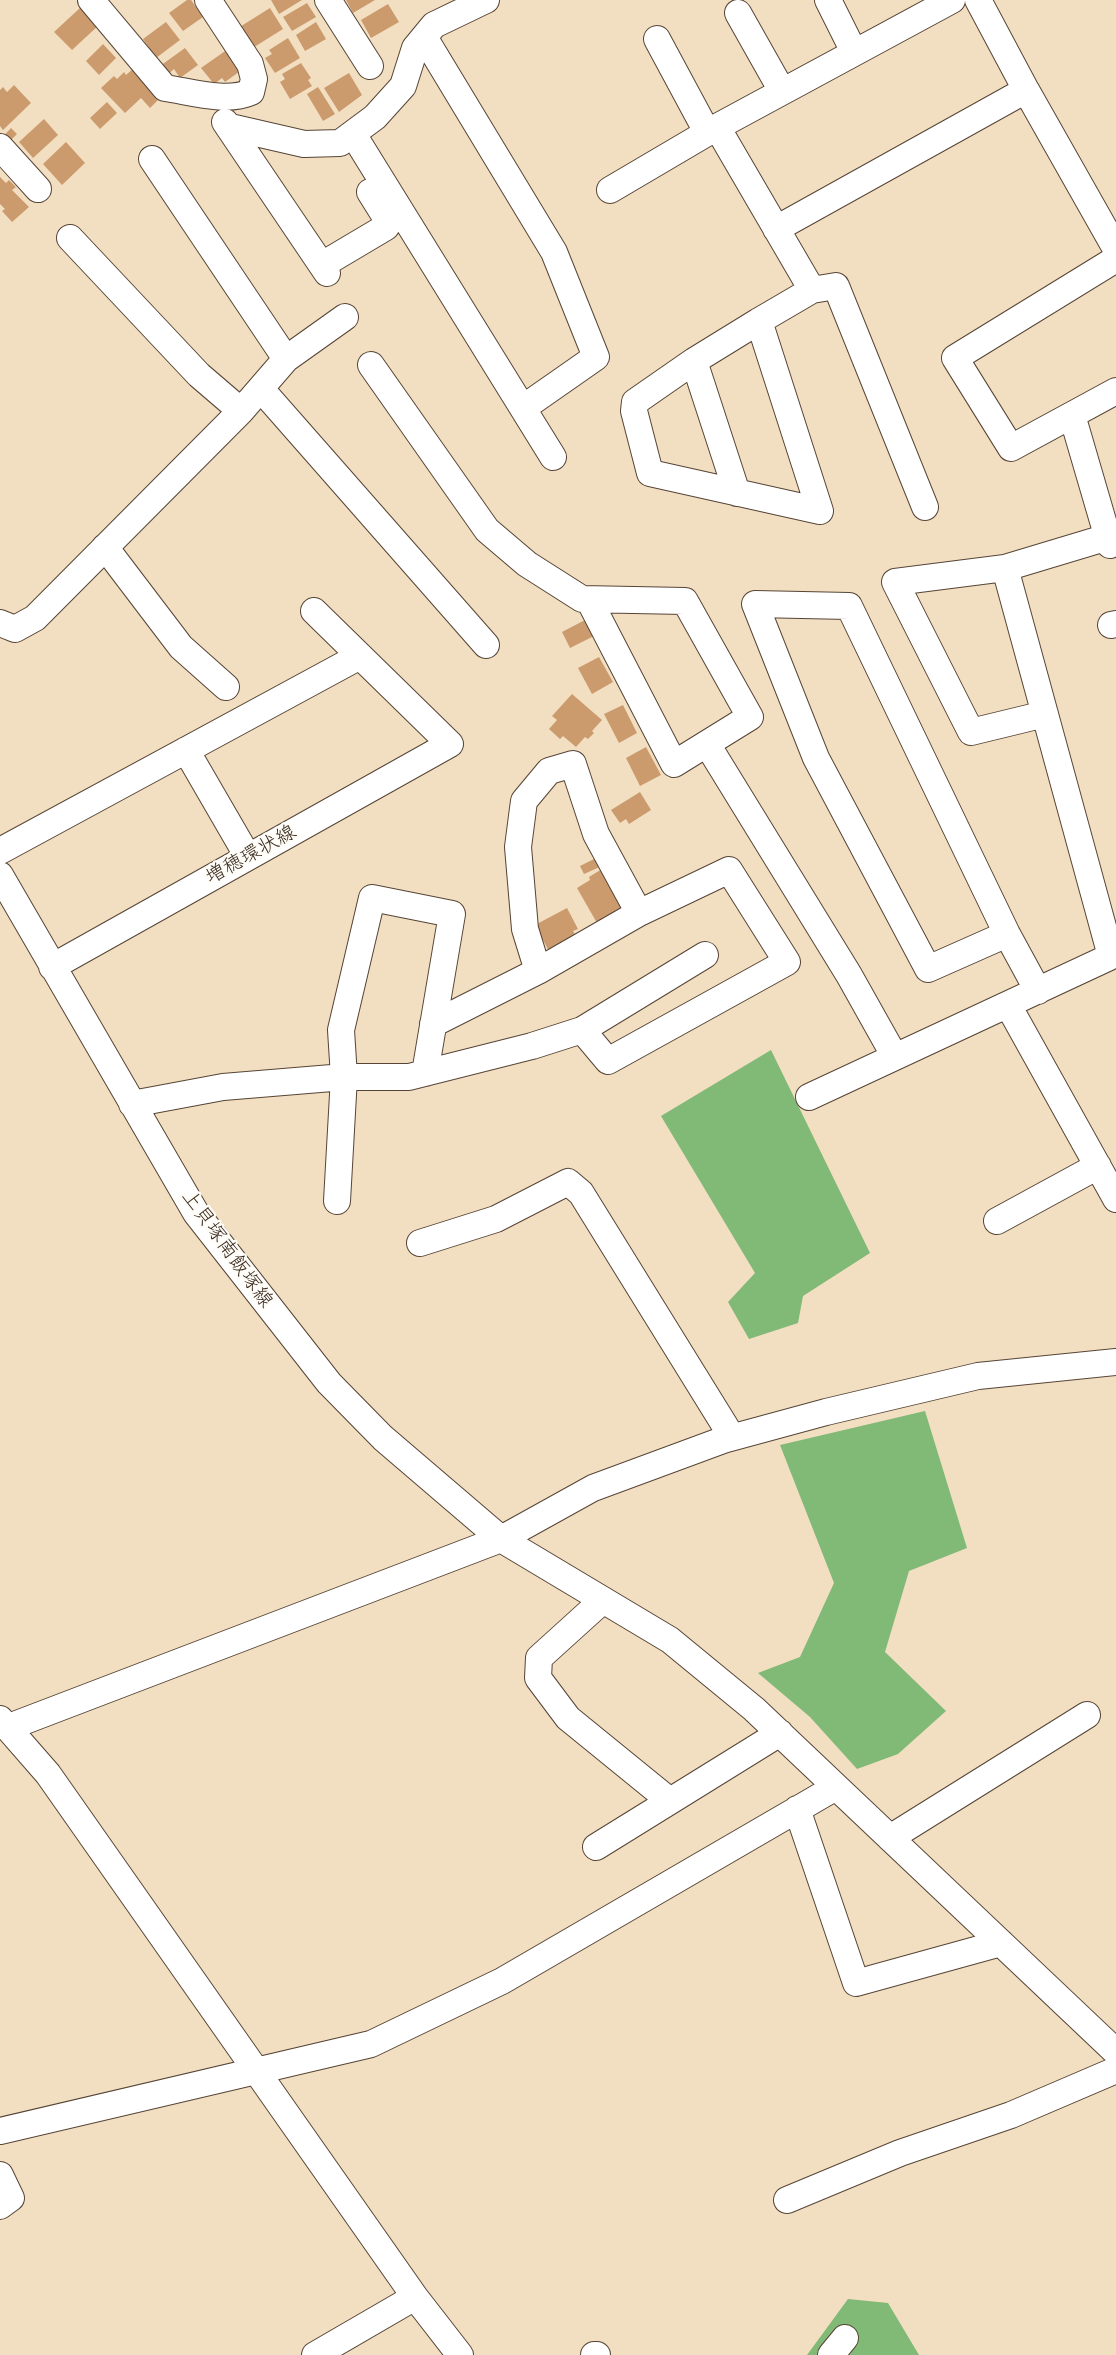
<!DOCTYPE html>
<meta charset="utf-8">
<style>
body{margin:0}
canvas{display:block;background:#f2dec1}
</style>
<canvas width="1116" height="2355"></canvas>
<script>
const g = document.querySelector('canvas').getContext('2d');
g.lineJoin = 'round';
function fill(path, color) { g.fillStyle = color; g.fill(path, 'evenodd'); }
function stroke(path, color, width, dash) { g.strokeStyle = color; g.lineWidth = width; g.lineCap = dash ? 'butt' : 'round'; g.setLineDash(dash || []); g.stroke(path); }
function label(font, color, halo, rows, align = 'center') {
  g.font = font + ' "Patrick Hand","Klee One",sans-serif'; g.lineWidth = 4.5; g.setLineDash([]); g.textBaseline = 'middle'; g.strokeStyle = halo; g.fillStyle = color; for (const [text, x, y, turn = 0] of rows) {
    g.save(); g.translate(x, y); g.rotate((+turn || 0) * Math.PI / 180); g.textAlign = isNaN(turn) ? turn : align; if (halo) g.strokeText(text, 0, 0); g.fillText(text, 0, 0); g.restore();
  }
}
const forest = new Path2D(`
 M771,1050L870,1253L803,1296L798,1323L749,1339L728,1302L755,1273L661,1116Z
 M925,1411L967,1548L909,1571L885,1652L946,1711L898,1754L857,1769L810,1717L758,1673L800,1657L834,1583L780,1445Z
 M848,2299L888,2303L919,2355H807Z`);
const building = new Path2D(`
 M187,0H191L203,17L183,31L169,13Z
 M271,0H302L279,14Z
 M346,0H375L353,13Z
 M307,3L316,17L292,31L283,17Z
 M388,4L399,22L371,38L361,20Z
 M81,7L99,25L72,50L54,32Z
 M270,8L283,29L251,49L238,28Z
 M166,22L180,40L156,58L143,39Z
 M316,22L326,39L305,51L296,35Z
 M288,38L300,58L275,73L265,58L272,54L269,50Z
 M103,44L116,58L99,75L86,61Z
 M185,48L198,65L180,78L174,69L167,75L160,66Z
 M228,49L243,69L225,82L222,78L214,84L201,68Z
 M301,63L311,78L308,80L312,86L290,99L280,82L285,79L282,74Z
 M135,67L163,95L150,108L141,98L125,113L101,88L114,76L117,79L124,72L126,75Z
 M349,73L362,95L339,112L324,88Z
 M14,85L31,103L3,130L0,126V90L3,87L7,92Z
 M318,87L335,114L323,121L307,94Z
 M107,102L117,113L100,129L90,118Z
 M44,119L58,135L33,158L19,142Z
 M11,128L17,134L5,146L0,140Z
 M66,142L85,163L62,185L43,164Z
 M0,177L6,183L9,180L16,187L12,190L29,207L12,222L2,211L5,209L0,204Z
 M585,620L594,636L570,648L562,632Z
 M599,657L613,682L592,694L578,668Z
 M572,694L602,720L592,731L594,733L588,739L585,737L576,747L563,736L560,739L549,729L557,720L552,716Z
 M623,705L637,733L619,743L604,714Z
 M646,747L661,775L640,786L626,758Z
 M640,792L651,810L629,824L626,819L620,823L611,810Z
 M600,856L604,865L584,874L580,866Z
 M602,869L626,911L597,923L577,888L590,880L589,877Z
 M567,908L578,929L573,931L576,936L550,953L535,925Z`);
const minor = new Path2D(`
 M91,0L165,88C192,92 227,103 251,92L254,79L250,64L208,0
 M328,0L370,66
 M828,0L854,52
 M978,0L1026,90L1116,249
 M738,13L782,91
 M424,37L554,252L596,357L523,408
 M657,39L707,132
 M225,122L327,273
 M230,127L304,144L340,143L375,117L403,86L415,48L434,25L486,0
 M717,127L812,290
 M353,134L553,457
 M0,147L38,189
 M152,159L286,359
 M610,190L717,127L952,0
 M776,229L1026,90
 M70,238L199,375L241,411
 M1116,259L955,358L1011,448L1116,391
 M322,265L386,227L385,216L370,192
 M759,321L820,511
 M694,361L737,493
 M371,365L487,530L527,564L582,599L685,601L750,717L674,764L589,600
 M261,389L486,645
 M1072,415L1110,545
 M820,511L650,473L634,411L635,402L694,361L759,321L812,290L836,286L925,507
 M105,547L181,647L226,687
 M1005,568L1111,956
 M0,623L15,629L35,618L241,411L286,359L345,317
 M1111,625L1116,624
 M1045,714L971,732L895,582L1005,568L1108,537
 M707,744L849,975L895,1057
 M186,750L248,857
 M0,851L360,656
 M0,875L196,1213L329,1383L383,1438L501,1539L670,1640L754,1709L1116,2052
 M1007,934L928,969L816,758L755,604L849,606L1007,934L1038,991
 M52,967L450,744L314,611
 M538,971L525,929L518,847L524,801L549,771L573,764L596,834L639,913
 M1008,1005L1116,1199
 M433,1024L538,971L639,913L729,870L787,962L608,1061L582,1030
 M809,1097L1116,954
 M132,1104L223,1087L344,1077H409L532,1046L582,1030L705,955
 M337,1201L344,1077L341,1030L372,898L452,914L425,1073
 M997,1221L1098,1166
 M420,1243L496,1219L568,1182L581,1193L732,1437
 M603,1600L539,1658L538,1678L568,1718L670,1801
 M0,1719L48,1774L415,2297L460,2355
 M9,1727L501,1539L593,1488L723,1440L826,1412L978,1376L1116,1362
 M797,1809L856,1983L1001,1943
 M890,1838L1087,1715
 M596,1847L780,1733
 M0,2131L371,2044L502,1981L836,1787
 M0,2175L11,2198L0,2206
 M787,2200L900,2153L1011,2115L1116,2070
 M315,2355L415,2297
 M594,2355H597
 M831,2355L845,2338`);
const streetNames = [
 ["増穂環状線",251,855,-29],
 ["上貝塚南飯塚線",227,1249,54]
];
fill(forest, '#81b976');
fill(building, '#cb9b6e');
stroke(minor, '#564536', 28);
stroke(minor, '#fff', 26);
label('20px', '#3b2a1e', '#fdfcf7', streetNames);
</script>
